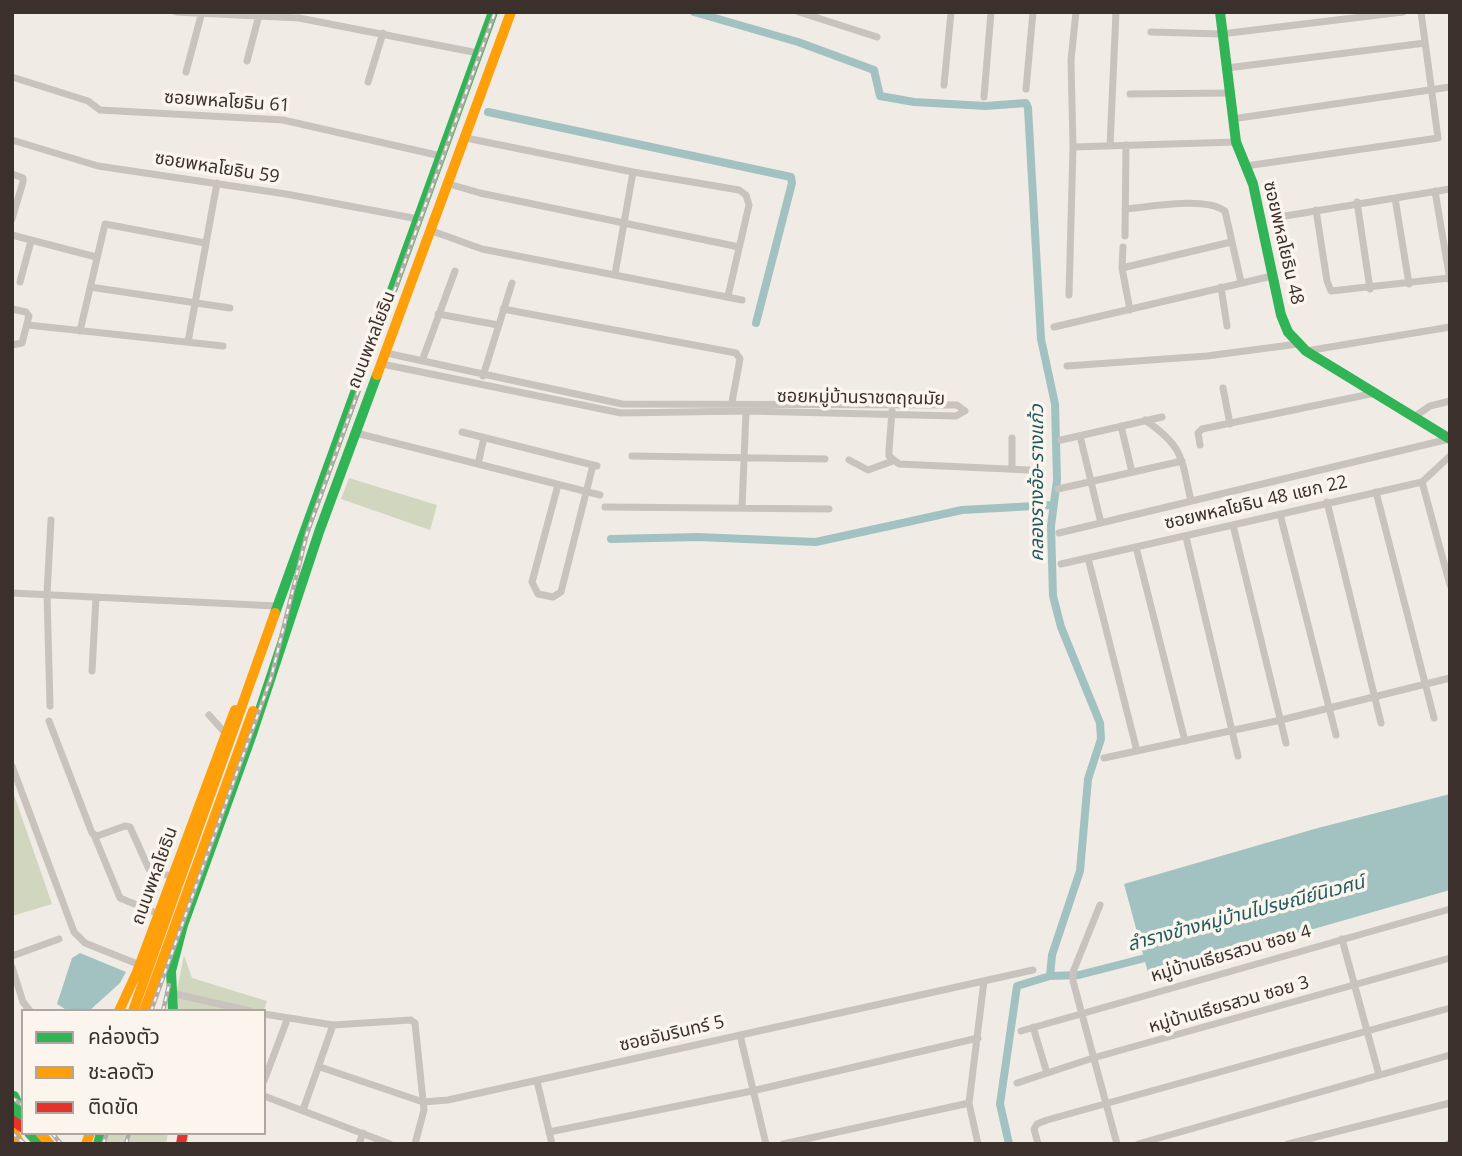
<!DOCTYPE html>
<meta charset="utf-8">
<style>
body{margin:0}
#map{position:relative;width:1462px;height:1156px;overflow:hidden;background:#f0ebe5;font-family:"Open Sans","Noto Sans Thai",sans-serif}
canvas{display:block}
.frame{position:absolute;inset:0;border:14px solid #3b302b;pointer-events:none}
.legend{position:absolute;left:21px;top:1009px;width:245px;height:126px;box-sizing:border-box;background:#fbf5ee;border:2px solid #aea6a0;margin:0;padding:9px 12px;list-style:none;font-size:21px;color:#3b302b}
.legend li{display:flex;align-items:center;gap:14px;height:35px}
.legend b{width:35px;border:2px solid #aea6a0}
</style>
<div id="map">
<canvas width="1462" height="1156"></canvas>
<div class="frame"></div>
<ul class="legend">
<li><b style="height:9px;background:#30b455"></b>คล่องตัว</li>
<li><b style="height:9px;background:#ff9f0a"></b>ชะลอตัว</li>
<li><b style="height:9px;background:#e5322d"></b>ติดขัด</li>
</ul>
</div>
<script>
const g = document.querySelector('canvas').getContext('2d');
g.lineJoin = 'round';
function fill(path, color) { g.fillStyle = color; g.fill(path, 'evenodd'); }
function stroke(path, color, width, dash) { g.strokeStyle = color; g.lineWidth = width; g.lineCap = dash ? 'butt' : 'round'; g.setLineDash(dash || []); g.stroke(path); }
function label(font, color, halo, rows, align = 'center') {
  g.font = font + ' "Open Sans","Noto Sans Thai",sans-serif'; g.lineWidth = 7; g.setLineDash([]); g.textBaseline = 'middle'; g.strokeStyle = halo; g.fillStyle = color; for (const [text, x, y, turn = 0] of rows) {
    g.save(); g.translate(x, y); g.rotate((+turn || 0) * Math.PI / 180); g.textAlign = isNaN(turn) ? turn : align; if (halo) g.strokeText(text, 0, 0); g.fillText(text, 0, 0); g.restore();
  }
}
const green = new Path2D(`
 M349,478L437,505L430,530L341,499Z
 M12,789L52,904L12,916Z
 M184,955L192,978L267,1001L264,1011H179L176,995Z
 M104,1133H168L166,1144H100Z`);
const water = new Path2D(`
 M1450,794V890L1149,976L1124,884L1318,828Z
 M80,953L126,972L120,983L89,1011H68L57,1004L72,958Z`);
const canal = new Path2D(`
 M694,12L798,42L874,70L880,96L914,102L986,106L1026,103L1028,108L1041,339L1055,404L1057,480L1051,526L1053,596L1061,627L1100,723L1101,739L1088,779L1080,871L1052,955L1050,976L1017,986L1000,1104L1009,1144
 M488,112L791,177L792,183L756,323
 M611,539L698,537L816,542L962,510L1053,505
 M1050,976L1079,975L1153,956`);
const street = new Path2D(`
 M176,12L299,18L478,53
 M799,12L877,37
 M1151,32L1221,34L1403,12
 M247,61L259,15
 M1227,68L1425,43
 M186,72L202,12
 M12,77L88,101L100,110L283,120L441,156
 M368,82L383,33
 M944,85L951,12
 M1026,89L1033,12
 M1130,94L1229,93
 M984,97L991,12
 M1232,119L1450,87
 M466,138L633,172L739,190L746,195L749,205L728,296
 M12,140L98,166L286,194L418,219
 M1110,146L1116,12
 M1073,147L1236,142
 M1246,166L1438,138L1421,12
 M12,174L23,178V182L12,219
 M449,184L480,193L739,247
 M1435,191L1450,280
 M1395,198L1409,284
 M1357,202L1370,289
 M1125,209C1151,207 1204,196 1225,211L1241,282
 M1316,210L1327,281L1331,291L1449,278
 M1285,216L1450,189
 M432,231L482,249L742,300
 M12,235L96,257
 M1125,236L1126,145
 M1123,247L1122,268L1130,310
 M1122,268L1231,242
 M615,274L633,172
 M20,282L31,241
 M90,287L230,308
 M1221,287L1227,326
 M1069,295L1073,147L1071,60L1076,12
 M12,309L26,312L29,316L22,343L12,345
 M503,309L736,353L740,359L732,402
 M438,314L498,325
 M28,325L223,346
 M1054,327L1272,276
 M80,331L105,224L205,243
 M188,342L217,183
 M1306,351L1450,327
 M422,361L455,271
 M382,364L621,413L746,411L956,416L965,411L957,405L622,404L386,353
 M1067,366L1207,356L1298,344
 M483,376L512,283
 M1223,388L1230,424
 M892,411L889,450V456L899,464L1029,470
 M1414,417L1430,406L1450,401
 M1145,420C1184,447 1181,457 1191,501
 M1121,426L1132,472
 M462,432L597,466
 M356,433L600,495
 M1080,436L1101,523
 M1061,440L1162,417
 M1200,445L1198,433L1202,429L1375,393
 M632,456L825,459
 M849,460L868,470L893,461
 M478,464L484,438
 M1012,469V438
 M1422,482L1450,585
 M558,485L532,582L538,594L553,597L561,592L593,465
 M1058,489L1182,461
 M1376,492L1434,718
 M1327,502L1381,723
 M605,507L829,509
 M742,508L746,411
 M1280,514L1336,735
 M1233,525L1286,743
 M1059,533L1449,439
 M1186,537L1238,756
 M1136,547L1185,741
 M1088,558L1137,751
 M1061,564L1422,482L1450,456
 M12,593L276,606
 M92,671L96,597
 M50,706L47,594L51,520
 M209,715L226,734
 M49,721L92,833L97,836L125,826L130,827L149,869L173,877
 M1104,758L1281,720L1450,678
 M12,766L74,932L85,943L140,965
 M94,835L120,898L159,914
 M1100,905L1073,972V981L1117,1144
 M1342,939L1379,1075
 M12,956L59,939
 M12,967L23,1002L30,1011
 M171,993L250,1011
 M264,1014L333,1025L411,1020L415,1023L424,1110L415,1144
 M1033,1027L1047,1073
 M1021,1031L1450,909
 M740,1035L766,1144
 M320,1067L423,1102L448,1100L1033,970
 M264,1081L287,1020
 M537,1081L552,1144
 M1017,1083L1093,1058L1450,958
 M264,1096L390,1144
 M303,1110L333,1025
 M549,1132L752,1091L978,1038
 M359,1144L363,1133
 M783,1144L969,1103
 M978,1144L969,1103L984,981
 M1038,1144L1034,1129L1037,1124L1047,1120L1450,1008
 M1138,1144L1450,1055
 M1288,1144L1450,1103
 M1448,1144L1450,1143`);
const fast = new Path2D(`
 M1220,12L1236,142L1253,184L1281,315L1288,332L1306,351L1450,439
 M275,613L493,12
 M173,1011L171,971L183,925L252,734L319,532L377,375
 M14,1096L22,1113L20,1122
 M29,1133L39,1144
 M98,1144L101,1133`);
const slow = new Path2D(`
 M377,375L511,12
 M119,1011L137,972L235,710
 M133,1011L275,613
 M144,1011L253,711
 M12,1129L20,1144
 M40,1133L50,1144
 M86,1144L90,1133`);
const jam = new Path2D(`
 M181,1144L183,1133`);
const rail = new Path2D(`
 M151,1011L271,678L307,533L495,12
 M163,1011L169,985
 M12,1098L23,1105
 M12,1133L25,1144
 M52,1133L61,1144
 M103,1144L107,1133
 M126,1144L129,1133`);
const fastBridge = new Path2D(`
 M12,1109L23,1117`);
const jamBridge = new Path2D(`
 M12,1120L23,1128`);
const streetNames = [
 ["ซอยพหลโยธิน 61",227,102,4],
 ["ซอยพหลโยธิน 59",217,168,9],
 ["ซอยพหลโยธิน 48",1283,243,77],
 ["ถนนพหลโยธิน",372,340,-69],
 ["ซอยหมู่บ้านราชตฤณมัย",861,398,1],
 ["ซอยพหลโยธิน 48 แยก 22",1256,503,-13],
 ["ถนนพหลโยธิน",155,876,-70],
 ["หมู่บ้านเธียรสวน ซอย 4",1231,954,-16],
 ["หมู่บ้านเธียรสวน ซอย 3",1229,1005,-16],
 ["ซอยอัมรินทร์ 5",672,1034,-13]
];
const waterNames = [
 ["คลองรางอ้อ-รางแก้ว",1038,483,-90],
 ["ลำรางข้างหมู่บ้านไปรษณีย์นิเวศน์",1246,914,-15]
];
fill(green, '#d1d6bf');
fill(water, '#a1c2c1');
stroke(canal, '#a1c2c1', 8);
stroke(street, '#c9c3be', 7);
stroke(fast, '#30b455', 10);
stroke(slow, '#ff9f0a', 10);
stroke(jam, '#e5322d', 10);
stroke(rail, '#b1aca8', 4.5);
stroke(rail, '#fbf5ee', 2, [5]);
stroke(fastBridge, '#30b455', 10);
stroke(jamBridge, '#e5322d', 10);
label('18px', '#3b302b', '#fbf5ee', streetNames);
label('italic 19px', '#1f5a5e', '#fbf5ee', waterNames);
</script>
